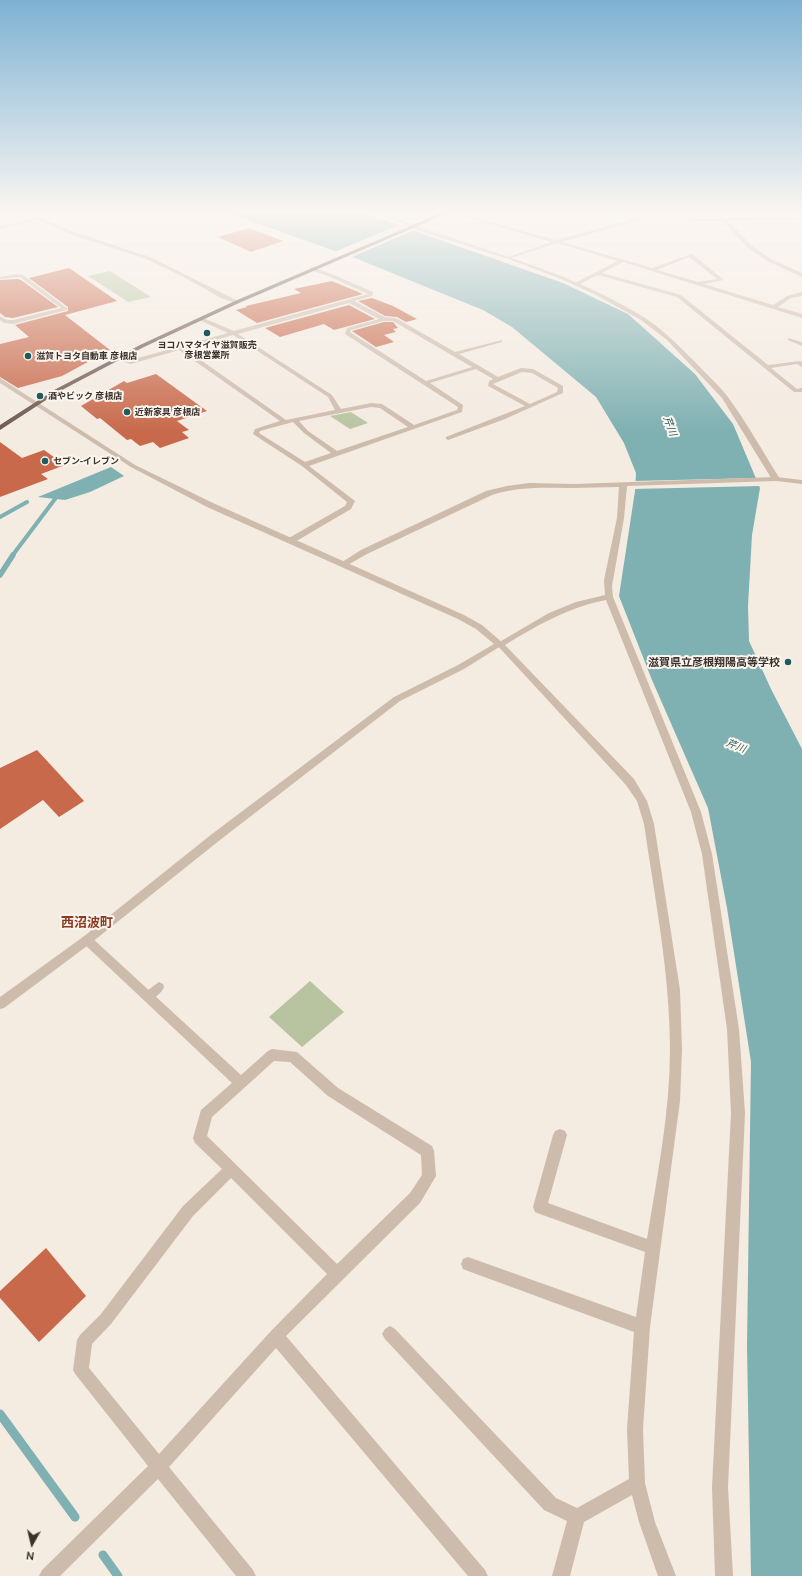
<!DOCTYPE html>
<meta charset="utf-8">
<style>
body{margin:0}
#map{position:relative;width:802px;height:1576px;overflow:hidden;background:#f4ebe1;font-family:Ubuntu,sans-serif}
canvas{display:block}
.north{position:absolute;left:12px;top:1524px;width:40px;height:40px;-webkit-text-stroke:3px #fbf5ee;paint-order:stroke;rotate:188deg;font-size:11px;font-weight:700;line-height:16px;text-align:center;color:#3b302b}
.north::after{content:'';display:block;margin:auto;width:14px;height:18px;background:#3b302b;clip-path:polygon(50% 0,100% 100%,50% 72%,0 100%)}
</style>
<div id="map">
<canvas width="802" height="1576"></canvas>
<div class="north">N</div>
</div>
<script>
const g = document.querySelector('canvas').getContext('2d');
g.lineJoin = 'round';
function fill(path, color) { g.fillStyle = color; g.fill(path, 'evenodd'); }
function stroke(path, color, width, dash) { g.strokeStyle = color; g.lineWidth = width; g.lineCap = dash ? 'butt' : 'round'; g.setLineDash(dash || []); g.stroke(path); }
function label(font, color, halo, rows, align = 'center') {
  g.font = font + ' Ubuntu,"Noto Sans JP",sans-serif'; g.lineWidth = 4; g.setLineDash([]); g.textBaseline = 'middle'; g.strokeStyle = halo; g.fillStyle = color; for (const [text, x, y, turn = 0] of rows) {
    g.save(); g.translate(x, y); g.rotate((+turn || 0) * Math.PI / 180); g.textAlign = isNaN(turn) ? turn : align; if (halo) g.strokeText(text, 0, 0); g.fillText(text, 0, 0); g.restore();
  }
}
const green = new Path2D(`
 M110,271L151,297L128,302L88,276Z
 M351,412L368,423L350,429L330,416Z
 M310,981L344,1012L302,1047L269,1017Z`);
const water = new Path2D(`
 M228,213H363L563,283L628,314L695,374L733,424L760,488L752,535L748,606L749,641L771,689L802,749V1576H751L747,1346L751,1062L727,908L708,808L652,680L619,596L635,491L636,473L624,443L596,397L512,327L483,310L355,258Z
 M111,467L124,476L90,492L65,500L38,497Z`);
const pier = new Path2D(`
 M399,225L414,230L350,258L334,252Z
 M758,478L761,486L634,489L633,481Z`);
const streamFar2 = new Path2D(`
 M0,517L27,502
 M12,556L55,499`);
const streamFar1 = new Path2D(`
 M0,575L13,555`);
const stream = new Path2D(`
 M0,1414L75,1517
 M103,1555L118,1576`);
const building = new Path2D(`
 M249,228L283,241L251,252L218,237Z
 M69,268L117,301L65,315L110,350L62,376L18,388L0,377V344L29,337L15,325L68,311V307L29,278Z
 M18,279L21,280L58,307L13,318L5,317L0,313V280Z
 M332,281L363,294L257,323L236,310L247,307L246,306L301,293L294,289Z
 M372,298L393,306L417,319L406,322L397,317L385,316L358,301Z
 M349,305L375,319L334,330L324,324L280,337L265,328Z
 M384,322H393L398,328L393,329L396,332L384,335L394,342L376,347L352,331Z
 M156,374L207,411L177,421L189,430L182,432L189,438L160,448L153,442L140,446L131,439L127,440L100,418L97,419L81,406L124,381L127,383Z
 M0,442L22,458L44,450L65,465L41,474L48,479L0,497Z
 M37,750L84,801L59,817L43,800L0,829V768Z
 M46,1248L86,1296L39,1342L0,1298V1291Z`);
const service = new Path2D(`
 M16,274L23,275L67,308V310L13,324L4,323L0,320V316L7,320H13L61,308L20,277L0,279V277Z
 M159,982L163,984L164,987C161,994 152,1002 144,999L143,996L144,993Z`);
const minor = new Path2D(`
 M23,213H28L74,232L150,257L240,302L237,304L221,298L182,276L146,259L70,234L38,220L0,229V227L34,218Z
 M452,213H458L556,240L657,213H663L562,242L652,268L692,254L724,280L704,284L773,305L787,296L802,292V296L791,298L778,307L802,314V318L623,262L602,273L681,295L768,365L800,361L802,362V367L797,364L771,368L797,389L802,388V392H794L677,297L598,275L578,285L573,284L618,261L557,243L508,259V257L551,242ZM689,257L717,279L698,282L657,270Z
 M672,213H677L692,219L802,217V219L728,221L751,245L771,259L802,273V277L767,261L747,247L723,221H691Z
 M312,267L332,274L373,292L372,296L354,301L385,317L396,318L455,352L502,340V342L459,354L498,377L521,368L533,369L563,386V393L505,419L448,440L446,439V437L525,406L488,386L489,381L493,379L476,369L430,383L463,405L462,412L309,466L355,501L351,509L293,543H287V539L345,506L347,502L302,466L253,434L255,429L280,421L179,350L131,364L115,359L118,357L131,360L228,333L199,320V318H203L234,331L368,294L328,276L310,270V268ZM349,303L379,319L347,328L345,334L458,407L457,410L414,425L382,404L371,403L341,409L332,395L238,334ZM384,321H393L472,367L426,381L350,332L351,330ZM233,335L328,397L335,410L286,420L185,349ZM522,372L532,373L558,388L557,392L530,404L493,384ZM371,407L380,408L408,427L337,451L308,431L299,421ZM293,422L304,433L331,453L305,462L259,433L260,431Z
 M788,338L802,342V346L788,340Z
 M776,477L802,480V484L776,481L627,486L624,518L612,586L613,597L701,812L712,854L739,1029L745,1113L728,1487L733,1576H715L712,1487L731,1113L727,1029L702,854L691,812L606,600C569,607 538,625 505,645L634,779L647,801L654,824L680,990L682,1050L680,1101L650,1327L643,1429L645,1483L655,1522L676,1576H658L639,1522L632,1495L584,1522L570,1576H552L567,1521L544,1510L385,1339L382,1334L385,1329L390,1326L395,1329L556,1498L577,1508L629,1479L627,1429L634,1332L468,1271L463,1269L461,1264L463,1259L468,1257L636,1317L645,1252L540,1214L535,1212L533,1207L553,1135L555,1131L560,1129L565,1131L567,1135L548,1203L647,1239C657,1176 670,1113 670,1049C670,974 655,899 644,824L637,801L626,785L496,644L549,613L576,602L605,595L604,580L617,518L619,487C604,487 588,488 572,488C543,488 521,486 492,495L367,554L346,566H343L339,564L361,550L486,491L507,486L529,483L574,484Z
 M87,935L91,937L241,1075L268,1051L272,1049L297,1052L338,1088L432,1146L434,1151L436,1176L420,1203L286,1336L485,1570L488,1576H468L276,1348L169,1467L253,1570L256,1576H236L158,1479L60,1576H39L42,1570L148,1466L76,1375L73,1370L77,1340L80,1335L101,1314L183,1206L222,1169L195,1143L193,1138L201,1110L232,1083L83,943L81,940L83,937ZM274,1061L290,1062L328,1096L421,1155L422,1175L410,1193L337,1264L207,1136L212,1117ZM231,1178L327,1274L271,1331L159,1454L89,1368L92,1344L111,1324L193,1216Z`);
const tertiary = new Path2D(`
 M378,213H383C470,248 564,267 645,318C665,331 682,349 699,366C708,376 720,386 728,397C747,423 763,452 780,479L776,481H773L722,398L667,340L641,320L594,294L561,279L508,259L417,230Z
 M0,378L135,465L213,503L464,615L482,625L504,644L464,669L400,701L220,840L91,943L4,1008L0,1009V997L83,937L212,834L394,697L458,665L494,644L476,629L458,619L207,507L131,467L0,383Z`);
const trunk = new Path2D(`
 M441,213H448L239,303L144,347L60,391L0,430V425L56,389L140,345L235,301Z`);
const markers = [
 [207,333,4,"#1f5a5e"],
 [28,356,4,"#1f5a5e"],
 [40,396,4,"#1f5a5e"],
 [127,412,4,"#1f5a5e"],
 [45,461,4,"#1f5a5e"],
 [788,662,4,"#1f5a5e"]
];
const farPoinames = [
 ["ヨコハマタイヤ滋賀販売",207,345,"center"],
 ["彦根営業所",207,355,"center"],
 ["滋賀トヨタ自動車 彦根店",36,356],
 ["酒やビック 彦根店",48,396],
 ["近新家具 彦根店",135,412],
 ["セブン-イレブン",53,461]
];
const farWaternames = [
 ["芹川",670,426,70],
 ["芹川",736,746,21]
];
const poiNames = [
 ["滋賀県立彦根翔陽高等学校",780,662]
];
const quarterNames = [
 ["西沼波町",87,923]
];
fill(green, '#b8c4a0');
fill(water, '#7fb0b2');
fill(pier, '#f4ebe1');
stroke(streamFar2, '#7fb0b2', 4);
stroke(streamFar1, '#7fb0b2', 5.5);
stroke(stream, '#7fb0b2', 9);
fill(building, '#c8694b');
fill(service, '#cdbbac');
fill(minor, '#cdbbac');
fill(tertiary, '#cdbbac');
fill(trunk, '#6c584f');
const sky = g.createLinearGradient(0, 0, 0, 433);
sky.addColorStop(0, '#7eb2d2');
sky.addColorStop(0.49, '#faf6f2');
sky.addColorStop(1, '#faf6f200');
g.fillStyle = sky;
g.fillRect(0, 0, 802, 433);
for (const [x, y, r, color] of markers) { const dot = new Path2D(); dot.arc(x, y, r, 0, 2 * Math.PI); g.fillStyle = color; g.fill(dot); stroke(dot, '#fbf5ee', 1.5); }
label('bold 9px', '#3b302b', '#fbf5ee', farPoinames, 'left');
label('italic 10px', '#1f5a5e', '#fbf5ee', farWaternames);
label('bold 11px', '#3b302b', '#fbf5ee', poiNames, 'right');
label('bold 13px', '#8c3b22', '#fbf5ee', quarterNames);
</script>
